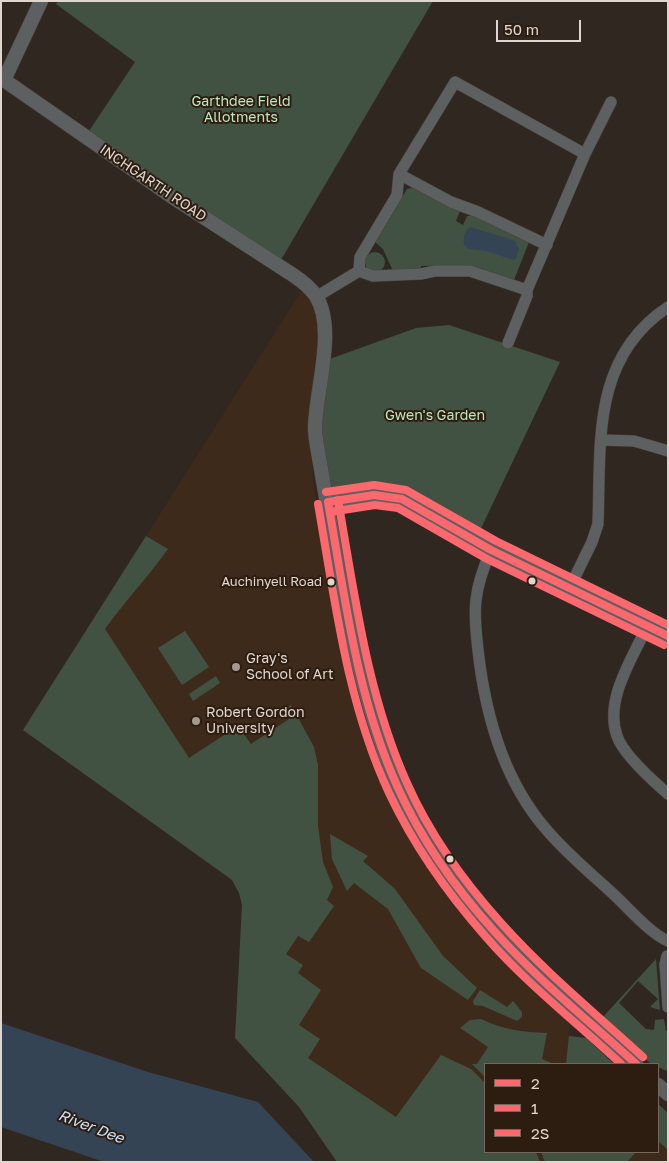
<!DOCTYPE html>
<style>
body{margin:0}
#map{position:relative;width:669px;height:1163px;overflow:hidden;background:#302720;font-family:"Golos Text",sans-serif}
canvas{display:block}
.frame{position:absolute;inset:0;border:2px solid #e1d6ce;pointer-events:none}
.legend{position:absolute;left:484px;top:1063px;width:175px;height:90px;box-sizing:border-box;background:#2c1d10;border:1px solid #74675c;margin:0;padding:6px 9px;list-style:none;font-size:15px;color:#e1d6ce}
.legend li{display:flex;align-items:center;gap:10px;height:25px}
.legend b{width:25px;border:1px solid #74675c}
.scale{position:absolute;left:496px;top:20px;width:85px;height:22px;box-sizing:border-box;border:2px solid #e1d6ce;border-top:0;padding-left:6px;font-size:15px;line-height:18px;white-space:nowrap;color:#e1d6ce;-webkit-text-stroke:4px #2c1d10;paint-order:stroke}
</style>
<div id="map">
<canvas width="669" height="1163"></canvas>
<div class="frame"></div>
<ul class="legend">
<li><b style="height:6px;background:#fb696f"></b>2</li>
<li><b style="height:6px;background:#fb696f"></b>1</li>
<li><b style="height:6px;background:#fb696f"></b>2S</li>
</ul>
<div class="scale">50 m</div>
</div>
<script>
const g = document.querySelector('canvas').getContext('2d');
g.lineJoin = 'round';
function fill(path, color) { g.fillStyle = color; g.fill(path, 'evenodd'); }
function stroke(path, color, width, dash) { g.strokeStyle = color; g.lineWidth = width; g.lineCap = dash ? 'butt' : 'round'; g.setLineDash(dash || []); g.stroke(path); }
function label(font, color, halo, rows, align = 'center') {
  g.font = font + ' "Golos Text",sans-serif'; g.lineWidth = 4; g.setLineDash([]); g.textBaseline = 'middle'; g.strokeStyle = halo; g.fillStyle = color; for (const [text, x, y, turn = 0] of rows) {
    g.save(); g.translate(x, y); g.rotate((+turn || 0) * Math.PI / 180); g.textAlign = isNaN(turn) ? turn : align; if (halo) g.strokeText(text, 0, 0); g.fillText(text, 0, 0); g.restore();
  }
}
const built = new Path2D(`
 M302,290L312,299L320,329L309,428L313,480L330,582L360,712L387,789L403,822L422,852L477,928L570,1024L569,1036L586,1038L614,1064H485V1152H658V1104L668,1113V1162H337L299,1107L235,1038L242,905L239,893L232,880L23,730Z`);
const green = new Path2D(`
 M58,1H433L278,265L85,137L135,62L56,4Z
 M414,187L460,211L456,221L463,225L467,216L477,215L529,242L514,280L484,271V269L455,265L421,266V269L393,271L383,249L375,242L407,189Z
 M365 262a10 10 0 1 1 20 0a10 10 0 1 1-20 0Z
 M449,325L560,362L475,541L402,499L328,502L318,452L324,361L416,328Z
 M146,536L168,549C148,577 125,601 105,629L189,758L238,726L251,744L292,717L286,708L291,705L314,747L318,765V826L323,862L333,887L327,900L334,906L309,942L298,936L286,954L303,965L298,973L321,990L299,1025L320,1039L308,1058L396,1117L441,1055L471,1069L485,1083V1152H536L540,1162H337L299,1107L235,1038L242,905L239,893L232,880L23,730Z
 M185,631L209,667L182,685L158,648Z
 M216,676L220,683L193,701L189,694Z
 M330,834L368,856L363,861L395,889L443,956L477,988L468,1000L421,968L388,909L354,883L347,891L332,859Z
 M656,959L660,1010L650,1007L658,999L638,981L619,1003L646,1029L654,1030L655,1020L664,1019L666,1031H668L667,1071L658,1067V1064H651L602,1018Z
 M480,990L507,1007L513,1001L522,1012V1017L517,1021L483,1006L474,1005L473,1001Z
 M481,1019C504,1030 522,1032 547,1033L542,1059L554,1064H485V1077L472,1064H477L488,1047L460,1028L470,1020Z
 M569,1036L586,1038L614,1064H566Z
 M658,1104L668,1113V1150L658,1141Z
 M541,1152H636L627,1162H545Z`);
const water = new Path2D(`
 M471,227L515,241L519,249L516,259L513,260L487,251L468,249L464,245C463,238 464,230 471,227Z
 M1,1023L148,1072L258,1102L314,1162H104L1,1127Z`);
const minor = new Path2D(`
 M585,154L611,102
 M399,174L451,202L478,212L547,245
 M316,297L359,271L373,276L421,274L435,271H470L527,290L585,154L455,82L399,174L397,195L360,257L359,271
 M508,343L527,296V290
 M601,440L634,441L668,451
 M491,550C484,566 478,582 476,600C474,616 476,633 478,650C485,713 503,779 545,828C564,851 588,871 610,891C626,905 649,933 668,941
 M570,587L592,542L598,524C601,443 591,358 668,307
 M647,626C633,658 604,699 617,736C623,754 653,781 668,794
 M667,956L665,964L668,1007`);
const tertiary = new Path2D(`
 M1,78L174,198L293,275C302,281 310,287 316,296C337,330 315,391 315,429C315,437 317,444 318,452C337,559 355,686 397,785C420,838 457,890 496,932C539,980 590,1020 636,1064
 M4,80L41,1
 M328,502C352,498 378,490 402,499L491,550L668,636
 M658,1085L668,1094`);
const bus1 = new Path2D(`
 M328,502C345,598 357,698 398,788C422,841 456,889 495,932C538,980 589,1021 636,1064
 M328,502L374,495L402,499L491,550L668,636`);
const bus2 = new Path2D(`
 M318,504C335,601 347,703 389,793C414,846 448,894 486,937C527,984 576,1022 621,1064
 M330,512L375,505L398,508L487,559L664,645`);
const bus3 = new Path2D(`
 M326,492L374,485L406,490L496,541L668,625
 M338,500C355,596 367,694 407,783C430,835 464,882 502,924C545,972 595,1013 643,1057`);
const markers = [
 [532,581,4.5,"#e1d6ce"],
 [331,582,4.5,"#e1d6ce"],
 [236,667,5,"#a39991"],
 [196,721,5,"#a39991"],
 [450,859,4.5,"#e1d6ce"]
];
const busNames = [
 ["Auchinyell Road",322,582]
];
const parkNames = [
 ["Garthdee Field",241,102],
 ["Allotments",241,118],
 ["Gwen's Garden",435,416]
];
const streetNames = [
 ["INCHGARTH ROAD",153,183,34]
];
const poiNames = [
 ["Gray's",246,659],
 ["School of Art",246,675],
 ["Robert Gordon",206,713],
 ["University",206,729]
];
const waterNames = [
 ["River Dee",91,1127,21]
];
fill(built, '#3e2a1b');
fill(green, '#425242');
fill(water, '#344455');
stroke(minor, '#4b433e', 12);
stroke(tertiary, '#4b433e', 15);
stroke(minor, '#5d6061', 11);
stroke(tertiary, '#5d6061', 14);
stroke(bus1, '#fb696f', 8);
stroke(bus2, '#fb696f', 8);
stroke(bus3, '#fb696f', 8);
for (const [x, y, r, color] of markers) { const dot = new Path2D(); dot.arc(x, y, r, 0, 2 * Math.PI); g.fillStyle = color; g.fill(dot); stroke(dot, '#2c1d10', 2); }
label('13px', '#e1d6ce', '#2c1d10', busNames, 'right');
label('14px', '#bce8c0', '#2c1d10', parkNames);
label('14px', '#e1d6ce', '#2c1d10', streetNames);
label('14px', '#e1d6ce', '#2c1d10', poiNames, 'left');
label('italic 15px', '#cbe3fb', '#2c1d10', waterNames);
</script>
